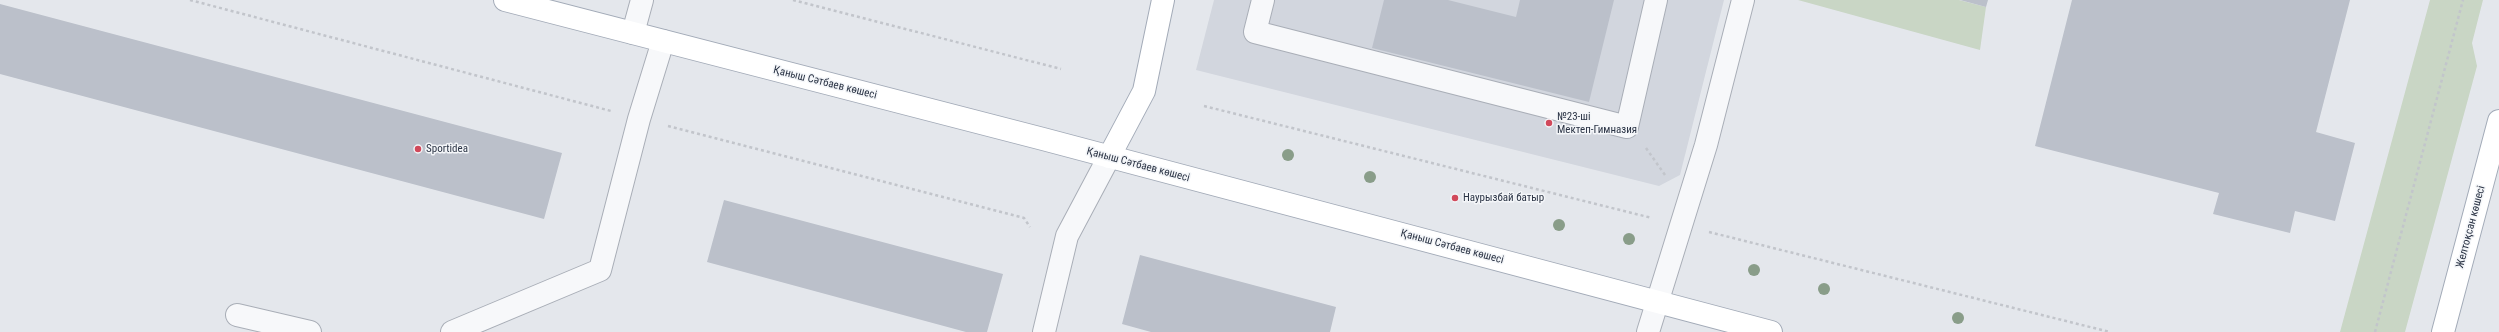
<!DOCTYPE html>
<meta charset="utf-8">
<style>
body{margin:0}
canvas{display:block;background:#e4e7ec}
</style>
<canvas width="2499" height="332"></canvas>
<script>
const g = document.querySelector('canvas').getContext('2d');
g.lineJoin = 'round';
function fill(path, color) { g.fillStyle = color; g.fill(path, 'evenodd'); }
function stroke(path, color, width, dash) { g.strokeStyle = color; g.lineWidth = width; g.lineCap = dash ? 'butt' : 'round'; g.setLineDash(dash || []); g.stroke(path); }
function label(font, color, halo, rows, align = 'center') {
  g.font = font + ' "Roboto Condensed",sans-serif'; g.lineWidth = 3; g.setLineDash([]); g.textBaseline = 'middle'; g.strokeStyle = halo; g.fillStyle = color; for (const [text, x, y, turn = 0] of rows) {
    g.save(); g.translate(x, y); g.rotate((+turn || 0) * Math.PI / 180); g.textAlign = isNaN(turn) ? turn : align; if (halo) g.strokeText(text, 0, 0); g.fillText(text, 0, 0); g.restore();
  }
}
const built = new Path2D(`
 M1214,0H1724L1680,175L1659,186L1196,70Z`);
const green = new Path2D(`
 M1798,0H1959L1986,7L1980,50Z
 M2430,0H2483L2472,43L2477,66L2405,332H2340Z`);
const building = new Path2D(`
 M1384,0H1448L1516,17L1520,0H1614L1589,102L1372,48Z
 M1960,0H1988L1986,7Z
 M2072,0H2350L2316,132L2355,143L2335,221L2295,211L2290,233L2213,214L2219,193L2035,146Z
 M0,4L562,153L544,219L0,74Z
 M724,200L1003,274L987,332H966L707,262Z
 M1140,255L1336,307L1330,332H1151L1122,324Z`);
const path = new Path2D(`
 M190,0L611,111
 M793,0L1061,69
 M1204,106L1652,218
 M668,126L1024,218L1030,227
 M1646,148L1665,175
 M1709,232L2110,332
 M2375,332L2463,0`);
const minor = new Path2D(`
 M1263,0L1255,32L1627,127L1656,0
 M633,33L642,0
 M237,315L310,332
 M452,332L600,270L639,119L663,41
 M1044,332L1067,236L1109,157
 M1648,332L1706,145L1743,0`);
const major = new Path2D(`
 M505,0L1043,139L1771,332
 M1109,157L1144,91L1163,0
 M2443,332L2499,121`);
const trees = [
 [1288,155],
 [1370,177],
 [1559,225],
 [1629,239],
 [1754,270],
 [1824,289],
 [1958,318]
];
const markers = [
 [1549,123,4,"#d1495b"],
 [418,149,4,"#d1495b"],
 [1455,198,4,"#d1495b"]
];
const streetNames = [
 ["Қаныш Сәтбаев көшесі",825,83,14],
 ["Қаныш Сәтбаев көшесі",1138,165,15],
 ["Желтоқсан көшесі",2471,227,-75],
 ["Қаныш Сәтбаев көшесі",1452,247,15]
];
const poiNames = [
 ["№23-ші",1557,117],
 ["Мектеп-Гимназия",1557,130],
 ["Sportidea",426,149],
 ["Наурызбай батыр",1463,198]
];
fill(built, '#d2d6de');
fill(green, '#c9d6c5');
fill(building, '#bbc0ca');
stroke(minor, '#a9aeb7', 24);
stroke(major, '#a3abb8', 24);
stroke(path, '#c2c5cb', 2.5, [3, 3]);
stroke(minor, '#f7f8fa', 22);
stroke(major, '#fff', 22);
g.fillStyle = '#899d89';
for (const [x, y] of trees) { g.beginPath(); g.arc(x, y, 6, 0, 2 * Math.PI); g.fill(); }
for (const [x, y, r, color] of markers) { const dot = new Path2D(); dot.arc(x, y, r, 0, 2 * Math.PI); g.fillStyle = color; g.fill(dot); stroke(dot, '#f4f6f9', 1.5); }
label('11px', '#2b3445', '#f4f6f9', streetNames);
label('11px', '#2b3445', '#f4f6f9', poiNames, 'left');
</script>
